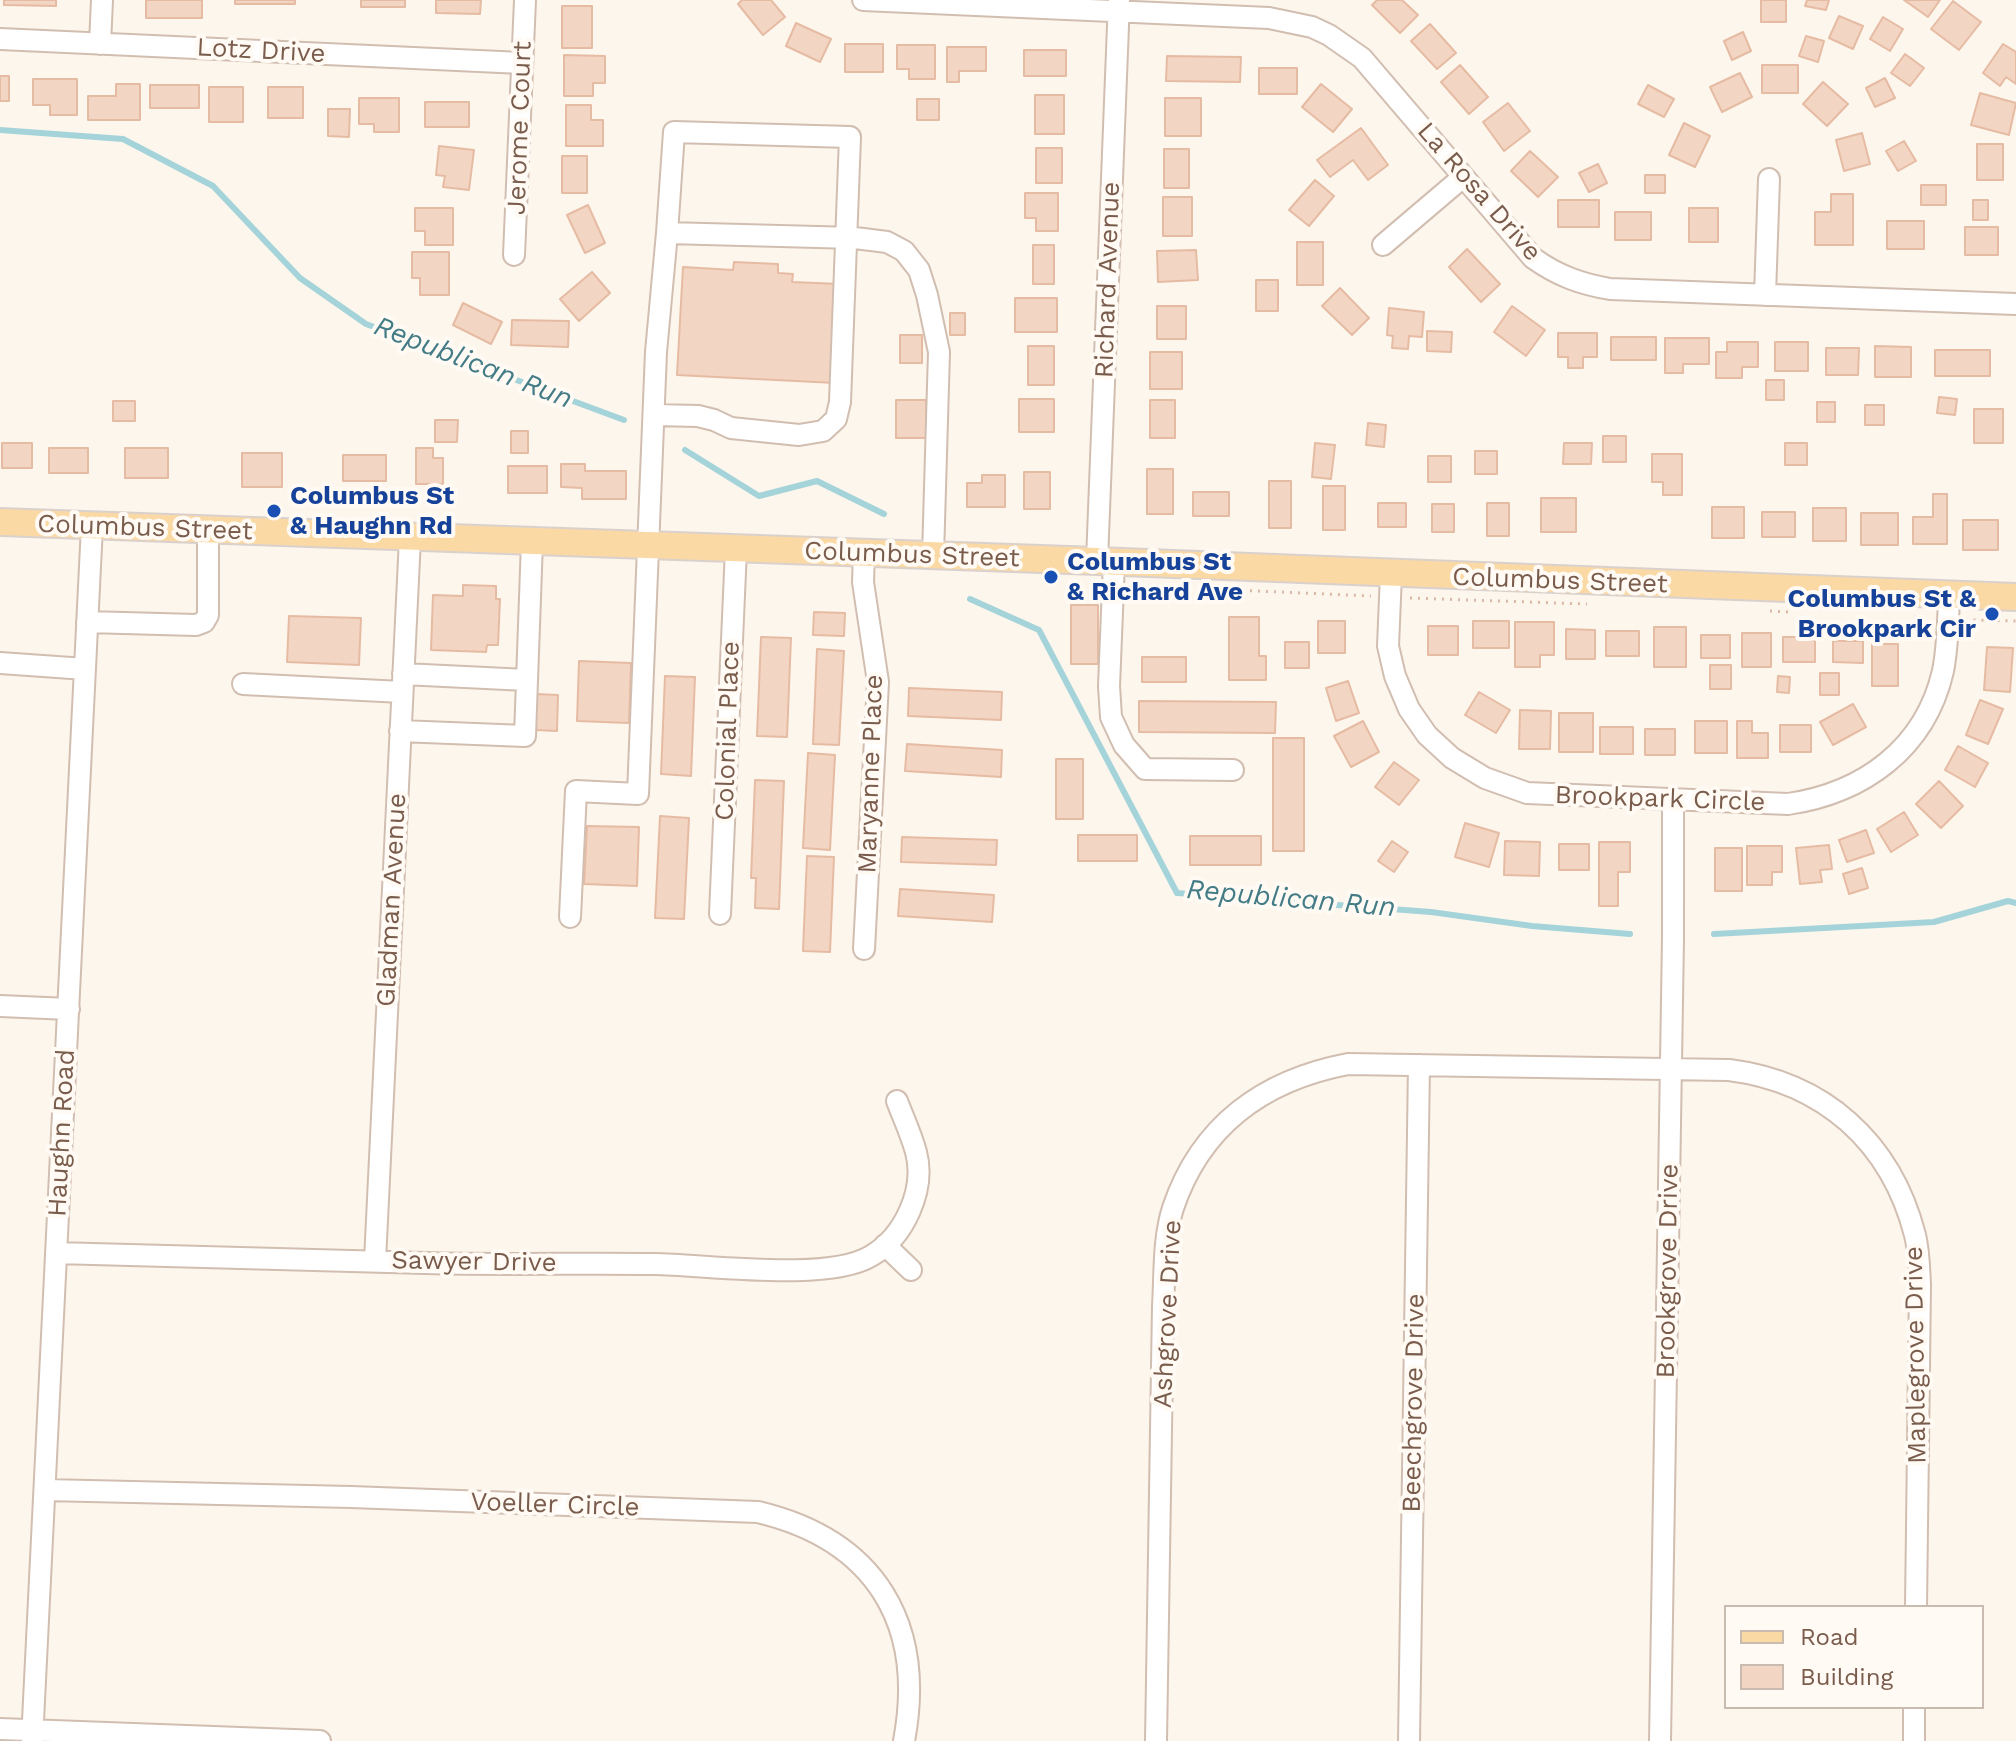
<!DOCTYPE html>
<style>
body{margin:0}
#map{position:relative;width:2016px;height:1741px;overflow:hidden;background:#fdf6ec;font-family:"Work Sans",sans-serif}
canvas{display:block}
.legend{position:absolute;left:1724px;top:1605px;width:260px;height:104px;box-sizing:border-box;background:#fffaf3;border:2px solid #cabbb1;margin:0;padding:10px 14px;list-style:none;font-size:24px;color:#7a5c4d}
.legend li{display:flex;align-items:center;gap:16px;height:40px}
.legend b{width:40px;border:2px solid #cabbb1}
</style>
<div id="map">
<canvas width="2016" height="1741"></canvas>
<ul class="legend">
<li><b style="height:10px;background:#fbd9a5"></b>Road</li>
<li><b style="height:22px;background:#f3d5c3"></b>Building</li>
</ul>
</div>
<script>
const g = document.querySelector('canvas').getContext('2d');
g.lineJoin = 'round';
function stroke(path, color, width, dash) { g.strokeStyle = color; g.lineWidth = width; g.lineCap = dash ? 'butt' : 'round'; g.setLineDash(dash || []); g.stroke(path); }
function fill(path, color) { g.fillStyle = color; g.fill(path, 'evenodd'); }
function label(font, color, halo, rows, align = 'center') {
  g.font = font + ' "Work Sans",sans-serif'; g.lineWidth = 8; g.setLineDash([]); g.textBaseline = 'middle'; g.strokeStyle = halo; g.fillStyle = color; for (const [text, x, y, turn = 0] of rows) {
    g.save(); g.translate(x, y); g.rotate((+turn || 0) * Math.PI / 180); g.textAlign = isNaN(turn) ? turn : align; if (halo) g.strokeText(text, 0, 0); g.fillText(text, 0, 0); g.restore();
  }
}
const stream = new Path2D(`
 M0,130L123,139L213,186L300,278L366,324L624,420
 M685,450L759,496L817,481L884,514
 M970,599L1039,630L1177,893L1431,912L1532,926L1630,934
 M1714,934L1934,922L2008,901L2016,903`);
const building = new Path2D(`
 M4,0H56V6L4,5Z
 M146,0H202V18H146Z
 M235,0H295V4H235Z
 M361,0H405V7H361Z
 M436,0H481L480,14L436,13Z
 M742,0H771L785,17L763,35L738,4Z
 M1377,0H1402L1418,15L1400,33L1372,5Z
 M1761,0H1786V22H1761Z
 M1807,0H1829L1826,10L1805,6Z
 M1904,0H1940L1928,17Z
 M1953,1L1981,22L1959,50L1931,29Z
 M562,6H592V48H562Z
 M1839,16L1863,26L1853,49L1829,38Z
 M1883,17L1903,29L1890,51L1870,39Z
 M796,23L831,39L820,62L786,46Z
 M1430,24L1456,53L1437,69L1411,41Z
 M1743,32L1751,51L1732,60L1724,41Z
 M1806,36L1824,41L1818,62L1799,56Z
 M845,44H883V72H845Z
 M2003,44L2016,52V84L2006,77L2000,86L1983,73Z
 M897,45H935V79H909V69H897Z
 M947,47H986V71H959V82H947Z
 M1024,50H1066V76H1024Z
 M1905,54L1924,68L1910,86L1891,73Z
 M564,55L605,56V83H593V96H564Z
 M1167,56L1241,57L1240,82L1166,81Z
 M1460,65L1488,97L1469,114L1441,82Z
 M1762,65H1798V93H1762Z
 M1259,68H1297V94H1259Z
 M1740,73L1752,97L1722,112L1710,87Z
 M0,76H9V101H0Z
 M1885,78L1895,98L1875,107L1866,88Z
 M33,79H77V115H50V105H33Z
 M1823,82L1848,104L1827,126L1803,104Z
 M116,84H140V120H88V96H116Z
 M1321,84L1352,109L1333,132L1302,107Z
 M150,85H199V108H150Z
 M1648,85L1674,99L1664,117L1638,104Z
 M209,87H243V122H209Z
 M268,87H303V118H268Z
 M1980,93L2016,103L2009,135L1971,125Z
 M1035,95H1064V134H1035Z
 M359,98H399V132H374V124H359Z
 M1165,98H1201V136H1165Z
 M917,99H939V120H917Z
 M425,102H469V127H425Z
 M1508,103L1530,131L1504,151L1483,122Z
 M566,105H591V120H603V146H566Z
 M328,109H350L349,137L328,136Z
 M1684,123L1710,136L1695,167L1669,155Z
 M1361,128L1388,165L1368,180L1353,160L1330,177L1317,160Z
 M1862,133L1870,164L1844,171L1836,140Z
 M1904,141L1916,161L1898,171L1886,151Z
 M1977,144H2003V180H1977Z
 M439,146L474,150L469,190L443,187L445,176L436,175Z
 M1036,148H1062V183H1036Z
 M1164,149H1189V188H1164Z
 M1530,151L1558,177L1538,197L1511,171Z
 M562,156H587V193H562Z
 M1598,164L1607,183L1589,192L1579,173Z
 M1645,175H1665V193H1645Z
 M1315,180L1334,196L1309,226L1289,210Z
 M1921,185H1946V205H1921Z
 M1025,193H1058V231H1036V218H1025Z
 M1831,194H1853V245H1815V212H1831Z
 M1163,197H1192V236H1163Z
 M1558,200H1599V227H1558Z
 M1973,200H1988V220H1973Z
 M588,205L605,243L585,253L567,215Z
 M415,208H453V245H425V231H415Z
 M1689,208H1718V242H1689Z
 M1615,212H1651V240H1615Z
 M1887,221H1924V249H1887Z
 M1965,227H1998V255H1965Z
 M1297,242H1323V285H1297Z
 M1033,245H1054V284H1033Z
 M1467,249L1500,284L1481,302L1449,267Z
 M1196,250L1198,280L1158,282L1157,251Z
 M412,252H449V295H420V278H412Z
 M734,262L778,264V273L793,274L792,282L840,284L835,383L677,375L683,267L733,270Z
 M592,272L610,293L579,321L560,299Z
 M1256,280H1278V311H1256Z
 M1340,288L1369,318L1352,335L1322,306Z
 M1015,298H1057V332H1015Z
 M463,303L502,322L491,344L453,325Z
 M1157,306H1186V339H1157Z
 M1512,306L1545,330L1526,356L1494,332Z
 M1389,308L1424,312L1422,337L1409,336L1408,349L1392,348L1393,336L1387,335Z
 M950,313H965V335H950Z
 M512,320L569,321L568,347L511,345Z
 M1427,331L1452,332L1451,352L1427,351Z
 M1558,333H1597V357H1583V368H1568V357H1558Z
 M900,335H922V363H900Z
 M1611,337H1656V360H1611Z
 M1665,338H1709V364H1683V373H1665Z
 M1727,342H1758V367H1742V378H1716V352H1727Z
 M1775,342H1808V371H1775Z
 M1028,346H1054V385H1028Z
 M1875,346L1911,347V377H1875Z
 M1826,348H1859L1858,375H1826Z
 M1935,350H1990V376H1935Z
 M1150,352H1182V389H1150Z
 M1766,380H1784V400H1766Z
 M1939,397L1957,399L1955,415L1937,413Z
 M1019,399H1054V432H1019Z
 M896,400H926V438H896Z
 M1150,400H1175V438H1150Z
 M113,401H135V421H113Z
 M1817,402H1835V422H1817Z
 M1865,405H1884V425H1865Z
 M1974,409H2003V443H1974Z
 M435,420H458L457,442H435Z
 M1368,423L1386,425L1384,447L1366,445Z
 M511,431H528V453H511Z
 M1603,436H1626V462H1603Z
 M2,443H32V468H2Z
 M1315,443L1335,445L1331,479L1312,477Z
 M1564,443H1592L1591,464H1563Z
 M1785,443H1807V465H1785Z
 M49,448H88V473H49Z
 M125,448H168V478H125Z
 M416,448H433V458H443V484H416Z
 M1475,451H1497V474H1475Z
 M242,453H282V487H242Z
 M1652,454H1682V495H1663V482H1652Z
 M343,455H386V481H343Z
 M1428,456H1451V482H1428Z
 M561,464H585V471H626V499H582V488L561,487Z
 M508,466H547V493H508Z
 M1147,469H1173V514H1147Z
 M1024,472H1050V509H1024Z
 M982,475H1005V507H967V483H982Z
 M1269,481H1291V528H1269Z
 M1323,486H1345V530H1323Z
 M1193,492H1229V516H1193Z
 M1933,494H1947V544H1913V517H1933Z
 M1541,498H1576V532H1541Z
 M1378,503H1406V527H1378Z
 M1487,503H1509V536H1487Z
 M1432,504H1454V532H1432Z
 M1712,507H1744V538H1712Z
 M1813,508H1846V541H1813Z
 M1762,512H1795V537H1762Z
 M1861,513H1898V545H1861Z
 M1963,520H1998V550H1963Z
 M463,585L496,586V599H500L498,645H487L486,652L431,650L433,595L463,596Z
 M1071,605H1098V664H1071Z
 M814,612L845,613L844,636L813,635Z
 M289,616L361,618L359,665L287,662Z
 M1229,617H1259V656H1266V680H1229Z
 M1318,621H1345V653H1318Z
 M1473,621H1509V648H1473Z
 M1515,622H1554V655H1540V667H1515Z
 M1428,626H1458V655H1428Z
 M1654,627H1686V667H1654Z
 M1566,629L1595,630V659H1566Z
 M1606,631H1639V656H1606Z
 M1742,633H1771V667H1742Z
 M1701,635H1730V658H1701Z
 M761,637L791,638L787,737L757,736Z
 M1783,637H1815V662H1783Z
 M1833,641H1863V663L1833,662Z
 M1285,642H1309V668H1285Z
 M1872,644H1898V686H1872Z
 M1987,647L2013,648L2010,692L1984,690Z
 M817,649L844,651L839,745L813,744Z
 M1142,657H1186V682H1142Z
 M579,661L631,663L629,723L577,721Z
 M1710,665H1731V689H1710Z
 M1820,673H1839V695H1820Z
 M665,676L695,677L691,776L661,774Z
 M1778,676L1790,677L1789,693L1777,692Z
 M1348,681L1359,713L1336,721L1326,688Z
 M909,688L1002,692L1001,720L908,716Z
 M1479,692L1510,710L1496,733L1465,715Z
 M536,694L558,695L557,731L535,730Z
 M1980,700L2003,709L1988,744L1966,735Z
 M1139,701L1276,702L1275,733L1139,732Z
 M1853,704L1866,727L1833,745L1820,722Z
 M1520,710L1551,711L1550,749H1519Z
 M1559,713H1593V752H1559Z
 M1363,721L1379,752L1351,767L1334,736Z
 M1695,721H1727V753H1695Z
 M1737,721H1752V733H1768V758H1737Z
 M1780,725H1811V752H1780Z
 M1600,727H1633V754H1600Z
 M1645,729H1675V755H1645Z
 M1273,738H1304V851H1273Z
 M907,744L1002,750L1001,777L905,771Z
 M1958,746L1988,763L1975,787L1945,770Z
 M808,753L835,755L830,850L803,848Z
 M1056,759H1083V819H1056Z
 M1394,762L1419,780L1399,805L1375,787Z
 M755,780L784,781L779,909L755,908L756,878H751Z
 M1939,781L1963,806L1941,828L1916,804Z
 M1904,812L1918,835L1891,852L1877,829Z
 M660,816L689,818L684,919L655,918Z
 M1465,823L1499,833L1489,867L1455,857Z
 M587,826L639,827L637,886L584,884Z
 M1866,830L1874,853L1847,862L1839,840Z
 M1078,835H1137V861H1078Z
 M1190,836H1261V865H1190Z
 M902,837L997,840L996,865L901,862Z
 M1392,841L1408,852L1394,872L1378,861Z
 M1505,841L1540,842L1539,876L1504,875Z
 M1599,842H1630V872H1618V906H1599Z
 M1559,844H1589V870H1559Z
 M1829,845L1832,869L1820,870L1822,882L1800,884L1796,848Z
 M1747,846H1782V872H1772V885H1747Z
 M1715,848H1742V891H1715Z
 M807,856L834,857L830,952L803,951Z
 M1862,868L1868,888L1849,894L1843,874Z
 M900,889L994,895L992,922L898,916Z`);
const path = new Path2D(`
 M1234,590L1371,596
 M1410,598L1587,604
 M1770,611L1790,612
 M1914,617L1929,620
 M1968,624L1970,620L2016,621`);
const minor = new Path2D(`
 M863,0L1269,18L1312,27L1329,35L1362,58L1533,258C1558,276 1581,284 1610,289L2016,304
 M0,39L522,63
 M100,44L102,0
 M1383,245L1463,177
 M514,255L525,0
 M1765,295L1769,179
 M654,415L698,416L714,420L731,428L799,435L823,431L836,419L840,402L850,137L674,132L667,233
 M1097,561L1119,0
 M1114,562L1109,686L1111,717L1124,745L1145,769L1233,770
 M1391,574L1388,646L1395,676L1409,709L1427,735L1452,758L1485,778L1527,793L1788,804C1863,793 1925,749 1943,671C1948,646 1948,621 1949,596
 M87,622L196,625L204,622L208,615V531
 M0,663L85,669
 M403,674L527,680
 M243,684L402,692
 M400,731L525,736L532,542
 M720,914L736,549
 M570,917L576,791L638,794L656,352L667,233L855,238L887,242L904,251L919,270L927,295L939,352L933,556
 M864,949L878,682L863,582L864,553
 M0,1006L69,1009
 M885,1245L911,1270
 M56,1253C179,1256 302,1259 425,1263C502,1265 579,1263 655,1264C708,1265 828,1282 871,1256C904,1237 926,1190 916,1152C911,1134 903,1117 897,1101
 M375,1261L410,538
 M45,1490L351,1497L758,1512C875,1540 926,1623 904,1741
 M0,1729L320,1741
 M32,1741L92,526
 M1156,1741L1163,1306C1165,1274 1163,1239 1173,1208C1201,1125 1264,1080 1348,1064L1729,1070C1824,1082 1891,1142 1915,1235C1919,1251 1919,1268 1920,1284L1916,1607
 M1409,1741L1419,1065
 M1660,1741L1673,938V800
 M1914,1741V1707`);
const major = new Path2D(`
 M0,522L1097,561L2016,597`);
const markers = [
 [274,511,8,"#1a4fb4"],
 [1051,577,8,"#1a4fb4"],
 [1992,614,8,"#1a4fb4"]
];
const streetNames = [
 ["Lotz Drive",261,51,3],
 ["Jerome Court",520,128,-88],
 ["La Rosa Drive",1479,192,49],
 ["Richard Avenue",1108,280,-88],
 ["Columbus Street",145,528,2],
 ["Columbus Street",912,555,2],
 ["Columbus Street",1560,581,2],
 ["Colonial Place",728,731,-88],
 ["Maryanne Place",871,774,-88],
 ["Brookpark Circle",1660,799,2],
 ["Gladman Avenue",392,900,-87],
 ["Haughn Road",62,1133,-87],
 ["Sawyer Drive",474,1262,1],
 ["Brookgrove Drive",1668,1271,-89],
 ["Ashgrove Drive",1168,1314,-87],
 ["Maplegrove Drive",1916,1355,-91],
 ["Beechgrove Drive",1414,1403,-89],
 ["Voeller Circle",555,1505,2]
];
const transitNames = [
 ["Columbus St",290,496],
 ["& Haughn Rd",290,526],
 ["Columbus St",1067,562],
 ["& Richard Ave",1067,592],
 ["Columbus St &",1976,599,"right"],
 ["Brookpark Cir",1976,629,"right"]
];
const waterNames = [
 ["Republican Run",473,363,21],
 ["Republican Run",1291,899,5]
];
stroke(stream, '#a5d3da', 6);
fill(building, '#f3d5c3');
stroke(building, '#e6bba3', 2);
stroke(minor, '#d1beb0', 24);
stroke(major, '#dad1cd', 30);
stroke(path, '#d9b8a5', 3, [2, 6]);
stroke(minor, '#fff', 20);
stroke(major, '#fbd9a5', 26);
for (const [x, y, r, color] of markers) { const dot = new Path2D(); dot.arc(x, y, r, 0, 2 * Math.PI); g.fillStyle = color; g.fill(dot); stroke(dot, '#fffaf3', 3); }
label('26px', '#7a5c4d', '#fffaf3', streetNames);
label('bold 26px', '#164399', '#fffaf3', transitNames, 'left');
label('italic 28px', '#437c86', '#fffaf3', waterNames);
</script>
